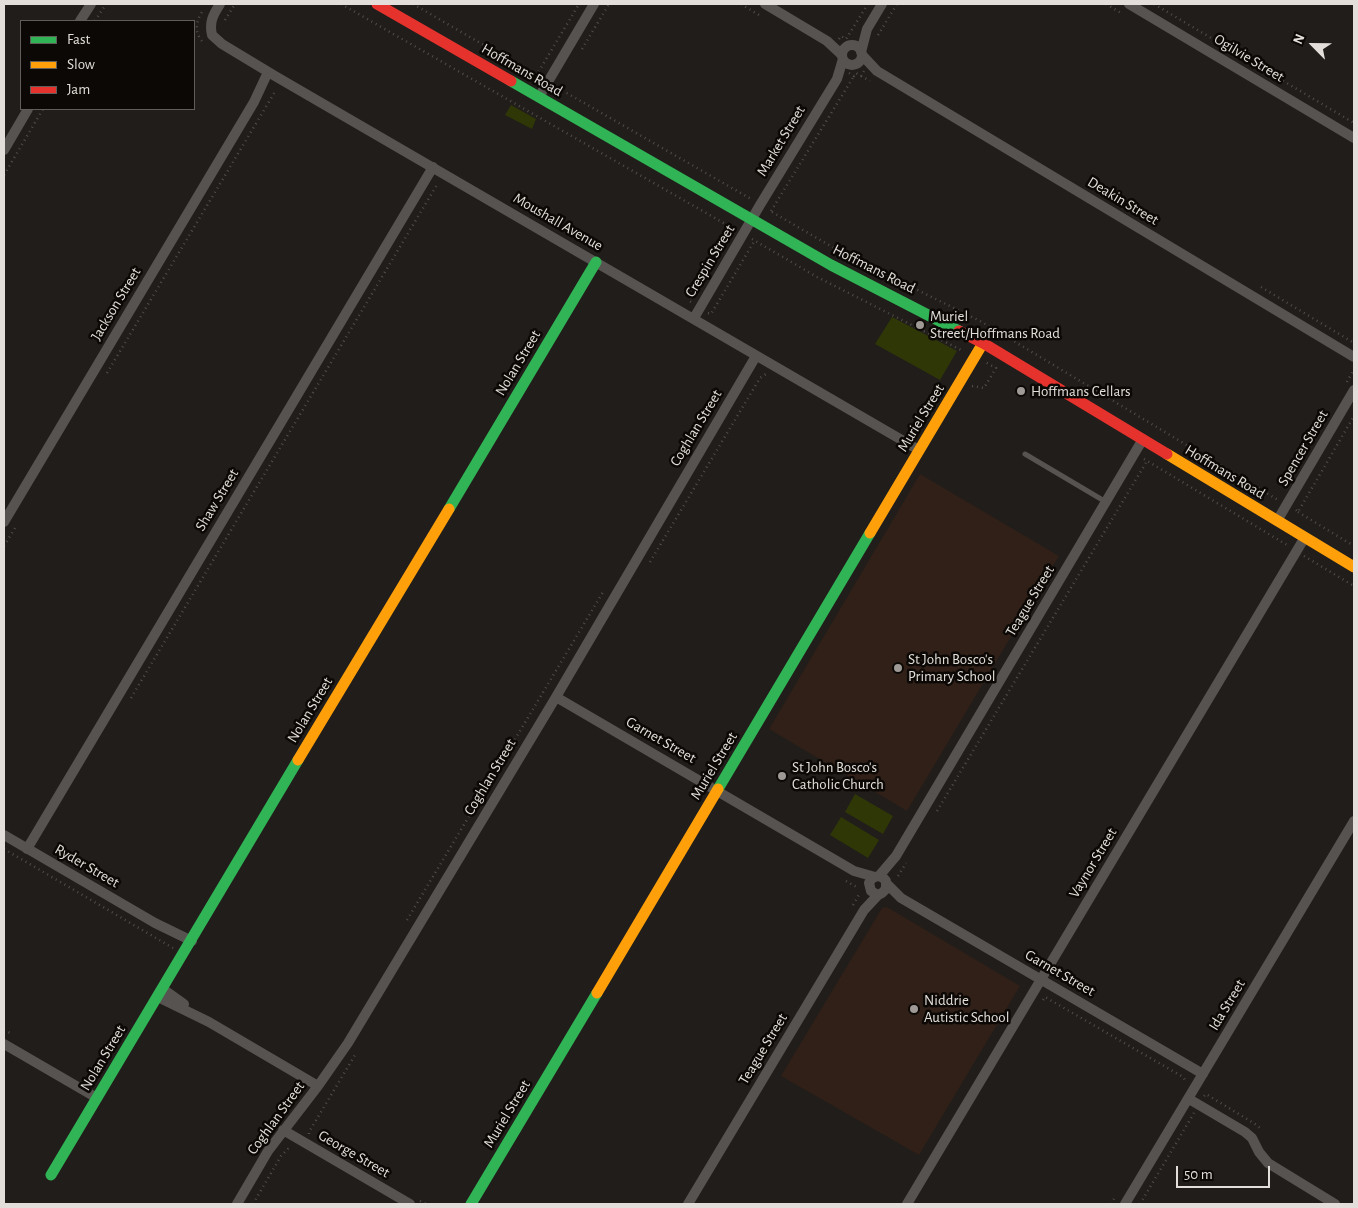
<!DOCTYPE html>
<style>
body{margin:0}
#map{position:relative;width:1358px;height:1208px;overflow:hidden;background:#201d1a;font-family:"Alegreya Sans",sans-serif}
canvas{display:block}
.frame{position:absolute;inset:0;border:5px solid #e3ded9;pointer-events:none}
.legend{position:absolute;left:20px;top:20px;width:175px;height:90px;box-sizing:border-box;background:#0b0805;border:1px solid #615e5a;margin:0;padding:6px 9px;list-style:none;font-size:15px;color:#e3ded9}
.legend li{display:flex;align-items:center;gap:10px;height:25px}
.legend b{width:25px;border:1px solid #615e5a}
.north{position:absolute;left:1288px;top:20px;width:50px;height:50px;-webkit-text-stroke:4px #0b0805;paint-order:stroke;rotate:293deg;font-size:14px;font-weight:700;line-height:20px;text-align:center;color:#e3ded9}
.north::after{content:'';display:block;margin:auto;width:18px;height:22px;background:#e3ded9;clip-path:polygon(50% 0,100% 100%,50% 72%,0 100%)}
.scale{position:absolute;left:1176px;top:1166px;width:94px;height:22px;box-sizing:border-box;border:2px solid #e3ded9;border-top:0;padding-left:6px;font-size:15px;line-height:18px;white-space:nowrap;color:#e3ded9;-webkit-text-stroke:4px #0b0805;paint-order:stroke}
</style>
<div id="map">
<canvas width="1358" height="1208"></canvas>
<div class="frame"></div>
<ul class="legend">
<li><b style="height:6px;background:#30b455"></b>Fast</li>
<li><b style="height:6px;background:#ff9f0a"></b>Slow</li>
<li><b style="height:6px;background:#e5322d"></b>Jam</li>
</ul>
<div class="north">N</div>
<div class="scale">50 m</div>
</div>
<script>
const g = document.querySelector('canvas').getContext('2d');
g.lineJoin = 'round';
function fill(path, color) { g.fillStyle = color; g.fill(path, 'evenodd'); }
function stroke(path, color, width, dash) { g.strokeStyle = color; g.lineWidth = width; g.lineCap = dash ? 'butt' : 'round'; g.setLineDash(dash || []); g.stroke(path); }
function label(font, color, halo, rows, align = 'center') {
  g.font = font + ' "Alegreya Sans",sans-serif'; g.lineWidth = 5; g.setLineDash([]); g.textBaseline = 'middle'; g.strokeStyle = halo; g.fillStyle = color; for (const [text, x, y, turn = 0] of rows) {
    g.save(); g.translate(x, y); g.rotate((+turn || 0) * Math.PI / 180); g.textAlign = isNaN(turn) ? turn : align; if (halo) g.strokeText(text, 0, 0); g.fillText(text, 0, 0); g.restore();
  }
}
const education = new Path2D(`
 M920,474L1059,556L907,811L769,729Z
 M887,907L1020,986L919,1155L781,1076L882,908Z`);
const green = new Path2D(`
 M511,105L536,119L532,129L505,115Z
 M892,317L957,351L940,380L875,344Z
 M855,794L893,816L883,834L845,812Z
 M841,817L879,840L868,858L830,835Z`);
const path = new Path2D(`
 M341,4L734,229
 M413,4L539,77
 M741,4L759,15
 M1106,4L1121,13
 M1154,4L1354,123
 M225,20L235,4
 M95,21L106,4
 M878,35L897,4
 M839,39L841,36L846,39L868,4
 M202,41C194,31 196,22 202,12
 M582,49L609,4
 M849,73L854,76L856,73L861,76L864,71
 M536,76L579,4
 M861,76L870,81
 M558,88L751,199
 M4,175L43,109
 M771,211L854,76
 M772,212L841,252L982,322L1278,500
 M752,239L817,277L963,351
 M1261,287L1354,343
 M691,302L689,301L706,273
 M708,313L711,314L755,240
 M107,373L276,90
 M1347,382L1354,369
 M972,386L984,388L996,368L985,362
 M1144,459L1287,545
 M1296,510L1298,512L1354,416
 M1298,512L1354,546
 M4,546L15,528
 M1304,556L1354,586
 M650,562L760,378L766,374
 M131,698L438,183
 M937,811L1147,461
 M4,849L173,948
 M898,876L906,863
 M846,881L858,888
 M853,905L860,893
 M407,920L603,592
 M1043,1000L1045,997L1183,1077L1185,1080
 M4,1030L10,1033
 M1204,1096L1206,1094L1255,1124L1260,1128
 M309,1134V1132L355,1055
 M420,1201L426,1204
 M253,1204L281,1156L288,1149H292
 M1111,1204L1115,1197
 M1140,1204L1194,1113`);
const lane = new Path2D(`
 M1025,454L1106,502`);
const street = new Path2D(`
 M220,4C213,15 209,22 212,35L222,44L275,76L919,450
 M765,4L827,41L842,55
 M1129,4L1354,138
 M80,21L91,4
 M842 55a10 10 0 1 1 20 0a10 10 0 1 1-20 0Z
 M861,52L867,29L882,4
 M862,55L877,71L1354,357
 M539,97L594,4
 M4,150L28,109
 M694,318L760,205L837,79L843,59
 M1277,521L1354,390
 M4,522L254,102L268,72
 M556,697L854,871L875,877
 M4,835L155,923L192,941
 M27,849L433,167
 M879,876L896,856L1143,439
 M887,884L901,898L1203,1074
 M163,989L184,1004
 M158,997L209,1022L318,1086
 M4,1044L97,1098
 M1189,1099L1245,1132L1252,1138L1259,1152L1268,1163L1335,1204
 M283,1130L410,1204
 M237,1204L268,1151L318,1086L348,1043L556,697L756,356
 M688,1204L864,910L878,895L882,893L886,889V881C881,874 873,875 869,883L871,891L878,895
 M907,1204L1305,537
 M1125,1204L1354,821`);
const fast = new Path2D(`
 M511,81L831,265L959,331
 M449,509L596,262
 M718,789L870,533
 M51,1175L298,760
 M471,1204L597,993`);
const slow = new Path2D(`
 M1167,454L1354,567
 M870,533L983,343
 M298,760L449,509
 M597,993L718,789`);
const jam = new Path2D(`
 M377,4L511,81
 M959,331L983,343L1167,454`);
const markers = [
 [920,325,5,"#9f9a96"],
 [1021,391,5,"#9f9a96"],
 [898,668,5,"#9f9a96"],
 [782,776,5,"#9f9a96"],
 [914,1009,5,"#9f9a96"]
];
const streetNames = [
 ["Ogilvie Street",1249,58,31],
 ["Hoffmans Road",522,70,30],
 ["Market Street",781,141,-59],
 ["Deakin Street",1123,201,31],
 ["Moushall Avenue",558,222,30],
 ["Crespin Street",710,261,-59],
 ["Hoffmans Road",874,269,27],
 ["Jackson Street",116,304,-59],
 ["Nolan Street",518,363,-59],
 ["Muriel Street",921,418,-59],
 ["Coghlan Street",696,428,-59],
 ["Spencer Street",1303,448,-60],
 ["Hoffmans Road",1225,472,31],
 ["Shaw Street",217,500,-59],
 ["Teague Street",1030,601,-59],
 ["Nolan Street",310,710,-59],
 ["Garnet Street",661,740,30],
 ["Muriel Street",714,766,-59],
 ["Coghlan Street",490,777,-59],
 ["Vaynor Street",1093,863,-59],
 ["Ryder Street",87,866,30],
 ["Garnet Street",1060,973,30],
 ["Ida Street",1227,1005,-59],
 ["Teague Street",763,1049,-59],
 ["Nolan Street",103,1058,-59],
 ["Muriel Street",507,1114,-59],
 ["Coghlan Street",276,1118,-54],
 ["George Street",354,1154,30]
];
const poiNames = [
 ["Muriel",930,316],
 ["Street/Hoffmans Road",930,333],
 ["Hoffmans Cellars",1031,391],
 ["St John Bosco's",908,659],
 ["Primary School",908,676],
 ["St John Bosco's",792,767],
 ["Catholic Church",792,784],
 ["Niddrie",924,1000],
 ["Autistic School",924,1017]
];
fill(education, '#302018');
fill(green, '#303707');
stroke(path, '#504e4c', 2.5, [1, 4]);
stroke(lane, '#575350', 5);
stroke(street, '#575350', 10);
stroke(fast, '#30b455', 11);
stroke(slow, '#ff9f0a', 11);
stroke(jam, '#e5322d', 11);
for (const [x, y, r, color] of markers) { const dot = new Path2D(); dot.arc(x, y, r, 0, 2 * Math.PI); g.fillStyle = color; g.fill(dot); stroke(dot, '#0b0805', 2); }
label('15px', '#e3ded9', '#0b0805', streetNames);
label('15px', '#e3ded9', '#0b0805', poiNames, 'left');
</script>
